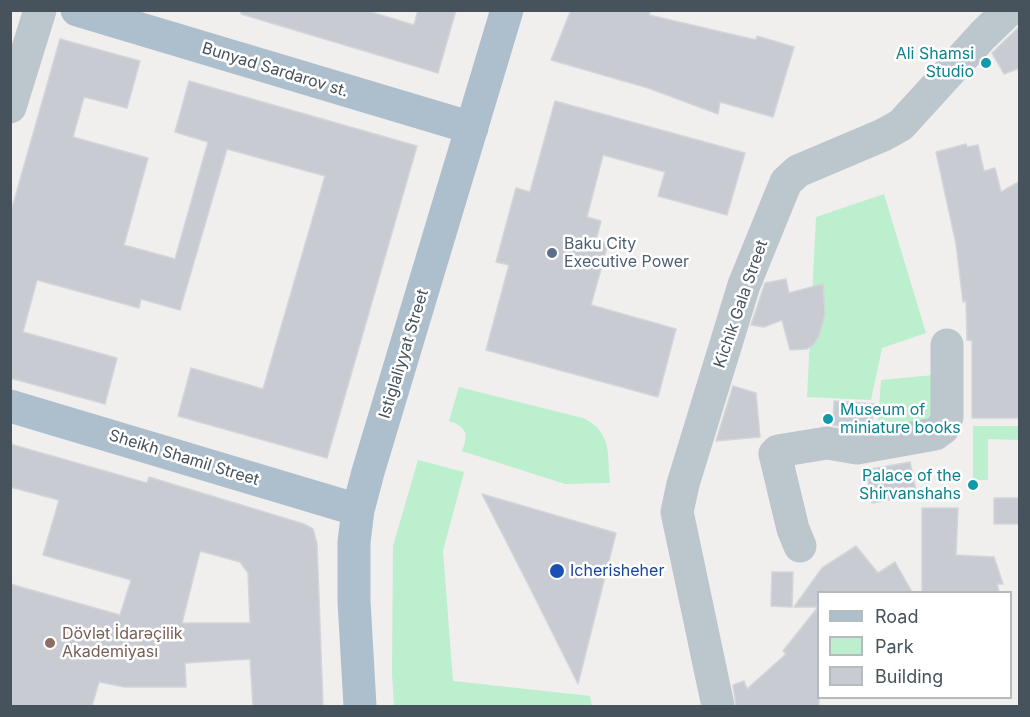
<!DOCTYPE html>
<meta charset="utf-8">
<style>
body{margin:0}
#map{position:relative;width:1030px;height:717px;overflow:hidden;background:#f1eeee;font-family:Inter,sans-serif}
canvas{display:block}
.frame{position:absolute;inset:0;border:12px solid #46525c;pointer-events:none}
.legend{position:absolute;left:817px;top:591px;width:195px;height:108px;box-sizing:border-box;background:#fff;border:2px solid #b5babe;margin:0;padding:8px 10px;list-style:none;font-size:18px;color:#46525c}
.legend li{display:flex;align-items:center;gap:12px;height:30px}
.legend b{width:30px;border:2px solid #b5babe}
</style>
<div id="map">
<canvas width="1030" height="717"></canvas>
<div class="frame"></div>
<ul class="legend">
<li><b style="height:8px;background:#adbfcd"></b>Road</li>
<li><b style="height:16px;background:#bbefcd"></b>Park</li>
<li><b style="height:16px;background:#c8cbd1"></b>Building</li>
</ul>
</div>
<script>
const g = document.querySelector('canvas').getContext('2d');
g.lineJoin = 'round';
function fill(path, color) { g.fillStyle = color; g.fill(path, 'evenodd'); }
function stroke(path, color, width, dash) { g.strokeStyle = color; g.lineWidth = width; g.lineCap = dash ? 'butt' : 'round'; g.setLineDash(dash || []); g.stroke(path); }
function label(font, color, halo, rows, align = 'center') {
  g.font = font + ' Inter,sans-serif'; g.lineWidth = 5; g.setLineDash([]); g.textBaseline = 'middle'; g.strokeStyle = halo; g.fillStyle = color; for (const [text, x, y, turn = 0] of rows) {
    g.save(); g.translate(x, y); g.rotate((+turn || 0) * Math.PI / 180); g.textAlign = isNaN(turn) ? turn : align; if (halo) g.strokeText(text, 0, 0); g.fillText(text, 0, 0); g.restore();
  }
}
const green = new Path2D(`
 M884,194L926,333L882,348L871,400L807,397L816,217Z
 M934,375L933,429L877,439L881,380Z
 M459,387L583,418C613,432 607,455 610,483L565,484L462,451C469,434 467,427 449,421Z
 M973,426H1019V440L988,439V480H973Z
 M418,460L464,472L443,551L453,681L590,696L592,706H394L392,673L393,546Z`);
const building = new Path2D(`
 M241,10H364L414,25L418,10H456L438,73L241,14Z
 M571,10H651L649,15L756,40L757,36L794,47L773,117L720,102L718,114L648,88L551,60Z
 M1020,26V68L1004,74L992,53Z
 M60,39L140,61L127,108L84,97L73,137L148,158L124,245L175,259L208,142L175,132L189,81L417,146L327,458L178,416L191,368L263,389L325,176L227,149L180,310L141,299L139,308L37,280L23,332L117,358L105,404L10,378V215Z
 M555,101L745,153L727,215L658,196L665,172L603,155L587,217L601,221L596,240L608,244L591,305L676,329L658,397L486,350L509,265L496,262L516,188L530,192Z
 M966,144L967,147L978,145L984,171L995,168L1001,192L1020,181V418H972V341L967,340L966,301L963,302L956,244L936,152Z
 M786,279L789,293L823,284L825,314L819,336L813,345L807,349L790,350L782,320L764,327L751,325L765,283Z
 M733,386L756,393L760,437L716,441Z
 M834,401L875,404L871,426L857,429L833,425Z
 M10,444L147,483L149,477L304,524L313,529L317,544L323,706H253L250,659L185,663L186,687H125L99,682L92,706H10V584L120,615L131,580L43,555L59,500L10,487ZM200,551L240,562L248,573L250,623H182Z
 M910,462L917,495L872,503L866,470Z
 M482,494L616,533L578,684L530,588Z
 M994,498H1020V524H994Z
 M922,508H958L956,555L994,557L1003,584H997L999,592H922Z
 M856,546L878,573L895,562L912,592H819V706H736L733,685L744,681L747,689L786,654L783,651L818,607H794L822,568Z
 M772,572H793L792,607L771,606Z`);
const minor = new Path2D(`
 M10,107L40,10
 M800,546L793,529L775,454L778,451L827,443L857,448L935,434L943,428L947,417V345
 M718,706L677,512L683,484L744,285L786,182L798,171L883,135L901,125L983,35L1009,10`);
const major = new Path2D(`
 M77,10L472,128
 M10,406L358,510
 M360,706L354,601V542L358,510L368,472L507,10`);
const markers = [
 [986,63,6,"#0f9aa8"],
 [552,253,6,"#5c6f8a"],
 [828,419,6,"#0f9aa8"],
 [973,485,6,"#0f9aa8"],
 [557,571,8,"#1a4fb4"],
 [50,643,6,"#8d6e63"]
];
const cultureNames = [
 ["Ali Shamsi",974,54],
 ["Studio",974,72],
 ["Museum of",840,410,"left"],
 ["miniature books",840,428,"left"],
 ["Palace of the",961,476],
 ["Shirvanshahs",961,494]
];
const streetNames = [
 ["Bunyad Sardarov st.",275,70,17],
 ["Kichik Gala Street",741,304,-71],
 ["Istiglaliyyat Street",404,354,-73],
 ["Sheikh Shamil Street",184,458,17]
];
const serviceNames = [
 ["Baku City",564,244],
 ["Executive Power",564,262]
];
const transitNames = [
 ["Icherisheher",570,571]
];
const educationNames = [
 ["Dövlət İdarəçilik",62,634],
 ["Akademiyası",62,652]
];
fill(green, '#bbefcd');
fill(building, '#c8cbd1');
stroke(building, '#d2d5da', 1.5);
stroke(minor, '#bcc6cd', 33);
stroke(major, '#adbfcd', 33);
for (const [x, y, r, color] of markers) { const dot = new Path2D(); dot.arc(x, y, r, 0, 2 * Math.PI); g.fillStyle = color; g.fill(dot); stroke(dot, '#fff', 2); }
label('16px', '#0d838f', '#fff', cultureNames, 'right');
label('16px', '#46525c', '#fff', streetNames);
label('16px', '#4e5e75', '#fff', serviceNames, 'left');
label('16px', '#164399', '#fff', transitNames, 'left');
label('16px', '#785e54', '#fff', educationNames, 'left');
</script>
